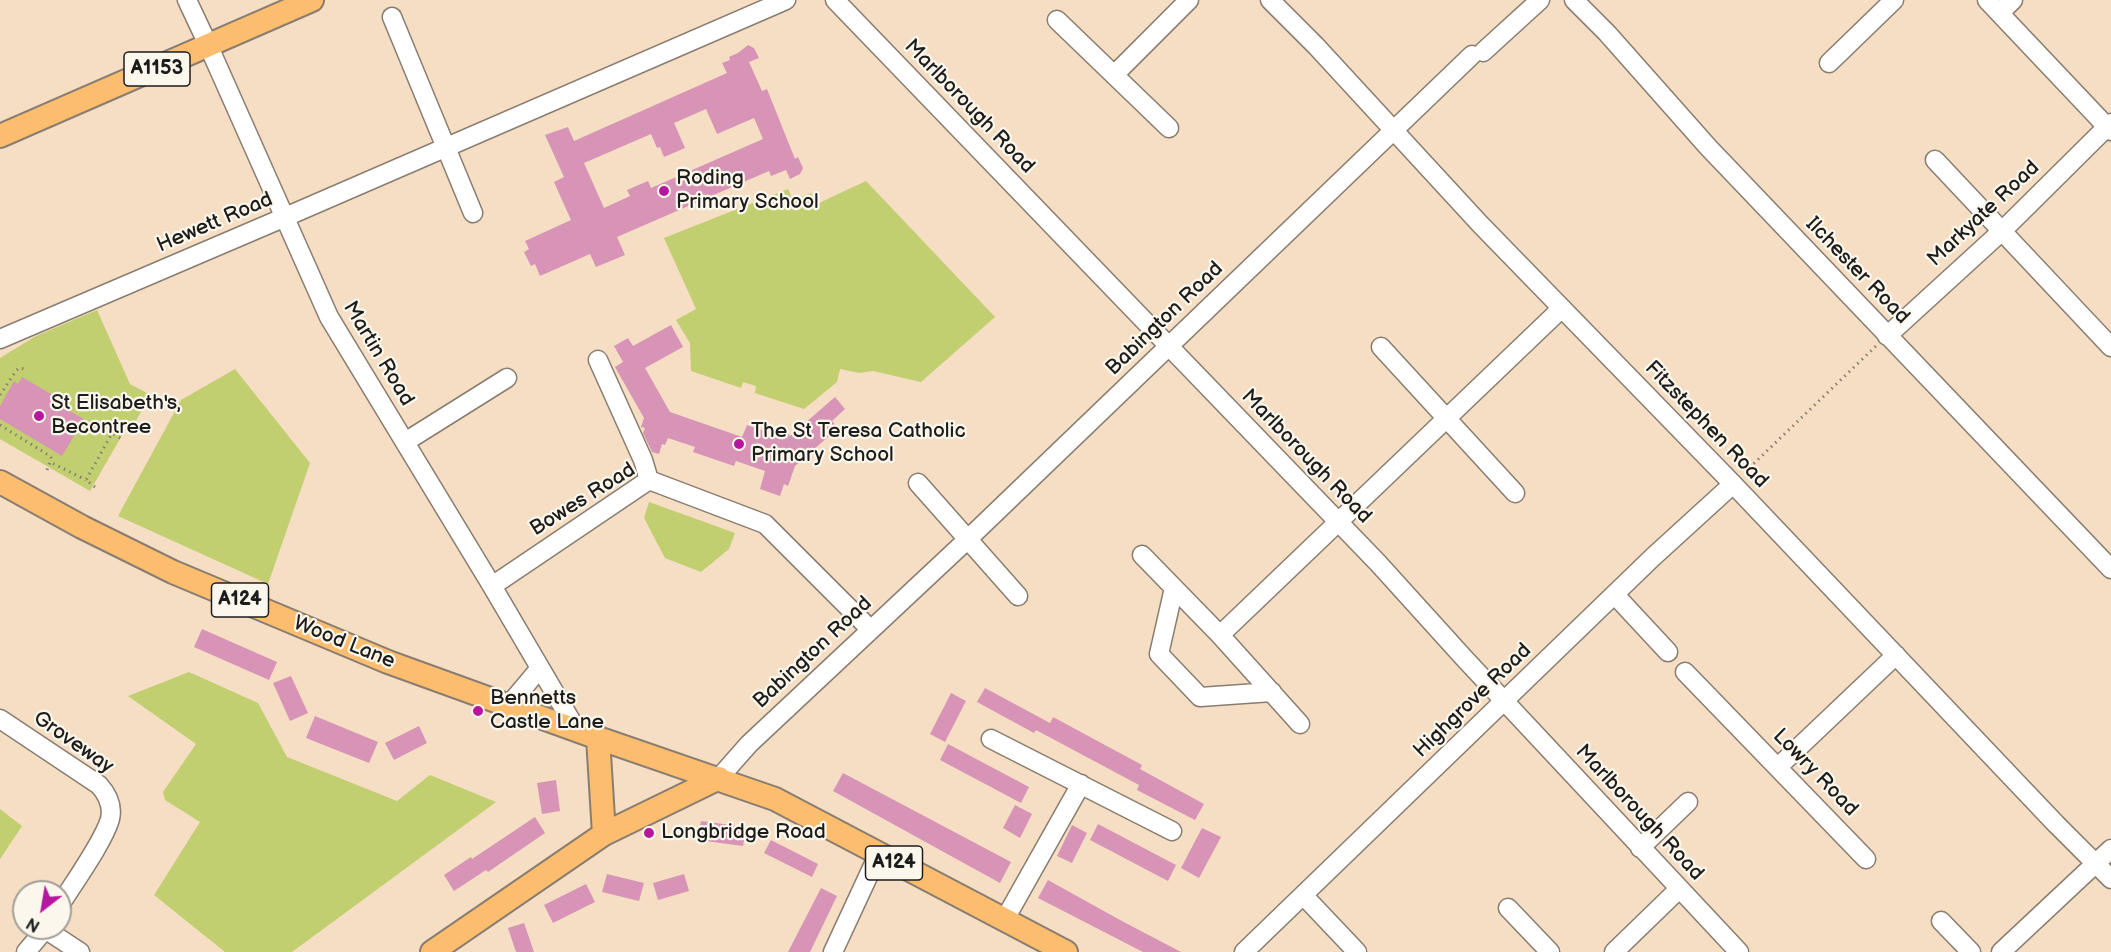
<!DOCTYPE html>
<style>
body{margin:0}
#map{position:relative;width:2111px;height:952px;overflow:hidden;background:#f5dec3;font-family:"Balsamiq Sans",sans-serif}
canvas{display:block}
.north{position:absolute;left:12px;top:880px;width:60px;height:60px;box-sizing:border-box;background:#fbf7ec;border:2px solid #a29f99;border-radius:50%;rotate:211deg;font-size:16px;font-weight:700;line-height:24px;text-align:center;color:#1c1c1c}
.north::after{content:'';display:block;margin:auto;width:21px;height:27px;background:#b5179e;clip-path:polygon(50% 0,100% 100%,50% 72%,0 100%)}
</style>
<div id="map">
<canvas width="2111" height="952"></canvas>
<div class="north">N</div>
</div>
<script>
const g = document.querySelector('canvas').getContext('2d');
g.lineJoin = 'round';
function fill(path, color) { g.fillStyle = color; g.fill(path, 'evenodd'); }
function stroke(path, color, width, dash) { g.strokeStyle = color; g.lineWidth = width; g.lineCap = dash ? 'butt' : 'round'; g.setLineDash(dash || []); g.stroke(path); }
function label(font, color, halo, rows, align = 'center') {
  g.font = font + ' "Balsamiq Sans",sans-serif'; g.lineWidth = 4.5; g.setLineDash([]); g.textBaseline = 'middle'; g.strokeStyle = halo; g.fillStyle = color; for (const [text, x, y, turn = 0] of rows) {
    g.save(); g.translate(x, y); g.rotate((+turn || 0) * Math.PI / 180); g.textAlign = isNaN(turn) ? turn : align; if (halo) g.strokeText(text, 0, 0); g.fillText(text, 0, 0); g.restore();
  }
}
const green = new Path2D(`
 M866,181L995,317L921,382L873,371L859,373L840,369L837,382L804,409L755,393L756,386L743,382L741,388L691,371L690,343L676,320L696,309L664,238L788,189L793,200L811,193L817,204Z
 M97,310L130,384L151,395L130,431L126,430L121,437L90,491L0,439V358L36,336Z
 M235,369L310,463L268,584L118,516L181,400Z
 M649,502L735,533L729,549L701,572L665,558L644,518Z
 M189,672L258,703L287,757L397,801L430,775L496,802L292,952H225L154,895L200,822L165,800L163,792L196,744L128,696Z
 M0,809L22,826L0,859Z`);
const building = new Path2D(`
 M748,45L754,48L759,58L749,62L762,91L767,89L795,159L798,157L803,168L800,174L790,179L786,170L771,176L769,171L617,237L625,255L596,267L590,254L540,276L535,264L531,266L524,252L529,249L525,241L571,220L554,182L564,177L545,135L568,127L574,141L727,73L722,63L730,60L729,57L738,53ZM706,109L717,134L754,118L763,139L651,188L648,181L627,190L630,196L604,208L584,163L651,134L657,148L660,147L664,157L685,148L674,123Z
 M671,325L683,347L645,368L670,412L742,437L747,425L774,434L783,427L790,436L835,397L845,409L832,421L838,428L795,466L788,486L784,484L780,496L760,489L765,471L736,461L734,466L693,452L695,447L668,438L665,445L662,444L659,454L652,452L643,433L645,428L641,427L644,418L615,367L623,362L614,346L628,338L633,346Z
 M22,377L56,397L54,402L84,419L62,456L0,419V406L14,381L18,384Z
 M202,629L277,662L269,680L194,647Z
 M291,676L308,713L290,721L273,683Z
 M985,688L1050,723L1053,717L1142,765L1140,769L1204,804L1195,820L1137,790L1139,785L1036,730L1034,733L977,702Z
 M951,693L966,701L945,742L930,734Z
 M315,716L378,742L369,763L306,738Z
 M419,726L427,743L394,760L385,743Z
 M948,744L1029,787L1021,803L940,760Z
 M843,773L1011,862L1000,883L833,791Z
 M556,780L560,811L542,814L537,783Z
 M1015,805L1032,814L1020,838L1003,828Z
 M535,817L545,833L488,872L486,870L454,891L444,875L471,857L472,859Z
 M701,821L746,827L743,846L698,840Z
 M1098,824L1176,865L1168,881L1090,840Z
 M1072,825L1087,833L1072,863L1057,856Z
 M1202,828L1221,837L1199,878L1181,868Z
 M771,840L818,864L812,877L764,853Z
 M607,874L644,883L639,901L602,892Z
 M684,874L689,891L658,900L653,883Z
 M1048,880L1120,920L1181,952H1143L1038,898Z
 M586,884L595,902L553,923L544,905Z
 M821,888L837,896L810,952H788Z
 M524,923L534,952H516L508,928Z`);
const path = new Path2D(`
 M0,395L16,371L19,368L25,369
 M0,425L50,456L52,459L50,462
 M47,470L50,462L86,480
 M1745,472L1876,346
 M95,487L86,480L111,435L114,434L121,439`);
const minor = new Path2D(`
 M187,0L203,34
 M835,0L1378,563L1464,658L1739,952
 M1270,0L1316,46L1480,224L1733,484L2056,824L2111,879
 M1574,0L1607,33L1708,147L2111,569
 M1987,0L2111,131
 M2000,13L2013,0
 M392,17L473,213
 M1057,20L1169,128
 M209,47L329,317L492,586L576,729
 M1483,52L1540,0
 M1829,63L1894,0
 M1114,75L1189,0
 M1935,160L2111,347
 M1887,336L2002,231L2111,123
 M0,339L283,218L786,0
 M1381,347L1515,493
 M598,360L643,460L649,480
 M405,442L507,378
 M918,483L1018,596
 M1142,555L1220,635L1300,724
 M492,586L649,480L765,524L871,630
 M1174,588L1159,654L1200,697L1272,692
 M1615,595L1668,652
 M1220,635L1562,308
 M1685,672L1866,859
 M509,705L540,668
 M0,719L99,785C108,795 113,806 110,819C104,841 73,884 60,905
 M991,739L1172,831
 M1778,767L1896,655
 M719,778L749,744L968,539L1472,55
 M1640,848L1688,802
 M1303,895L1357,952
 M1508,908L1550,952
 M1005,919L1081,784
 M1941,921L1971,952
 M45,929L80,952
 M26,952L46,928
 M833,952L878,855
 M1244,952L1653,557L1733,484
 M1614,952L1679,889
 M2001,952L2111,849`);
const major = new Path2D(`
 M0,136L312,0
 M0,482L82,527L173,572L388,662L598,738L775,799L1066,952
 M598,738L604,834
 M432,952L604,834L719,778`);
const markers = [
 [664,191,6,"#b5179e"],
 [39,416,6,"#b5179e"],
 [739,444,6,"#b5179e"],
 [478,711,6,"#b5179e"],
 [649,833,6,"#b5179e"]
];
const shields = [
 [157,69,66],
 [240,600,57],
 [894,863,57]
];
const shieldNames = [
 ["A1153",157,69],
 ["A124",240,600],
 ["A124",894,863]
];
const streetNames = [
 ["Marlborough Road",969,107,46],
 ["Markyate Road",1984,214,-43],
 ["Hewett Road",215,223,-23],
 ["Ilchester Road",1857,271,46],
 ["Babington Road",1165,319,-44],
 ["Martin Road",378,354,59],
 ["Fitzstephen Road",1706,425,46],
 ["Marlborough Road",1306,457,46],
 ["Bowes Road",583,500,-32],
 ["Wood Lane",344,643,22],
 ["Babington Road",813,653,-43],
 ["Highgrove Road",1473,701,-44],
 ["Groveway",73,743,35],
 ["Lowry Road",1815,773,46],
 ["Marlborough Road",1639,813,47]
];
const poiNames = [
 ["Roding",676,179],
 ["Primary School",676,203],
 ["St Elisabeth's,",51,404],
 ["Becontree",51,428],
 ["The St Teresa Catholic",751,432],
 ["Primary School",751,456],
 ["Bennetts",490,699],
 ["Castle Lane",490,723],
 ["Longbridge Road",661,833]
];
fill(green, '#c2cf70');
fill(building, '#d794b6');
stroke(minor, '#887d70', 21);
stroke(major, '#887d70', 26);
stroke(path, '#887d70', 3, [1.5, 4.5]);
stroke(minor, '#fff', 18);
stroke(major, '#fcbd6f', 22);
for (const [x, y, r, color] of markers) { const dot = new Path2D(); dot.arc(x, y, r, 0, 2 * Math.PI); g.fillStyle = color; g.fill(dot); stroke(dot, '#fbf7ec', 2); }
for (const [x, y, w] of shields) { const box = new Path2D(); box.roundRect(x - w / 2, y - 17, w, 34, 4.5); g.fillStyle = '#fbf7ec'; g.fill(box); stroke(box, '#1c1c1c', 1.5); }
label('bold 20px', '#1c1c1c', null, shieldNames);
label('21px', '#1c1c1c', '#fbf7ec', streetNames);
label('21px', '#1c1c1c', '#fbf7ec', poiNames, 'left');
</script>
